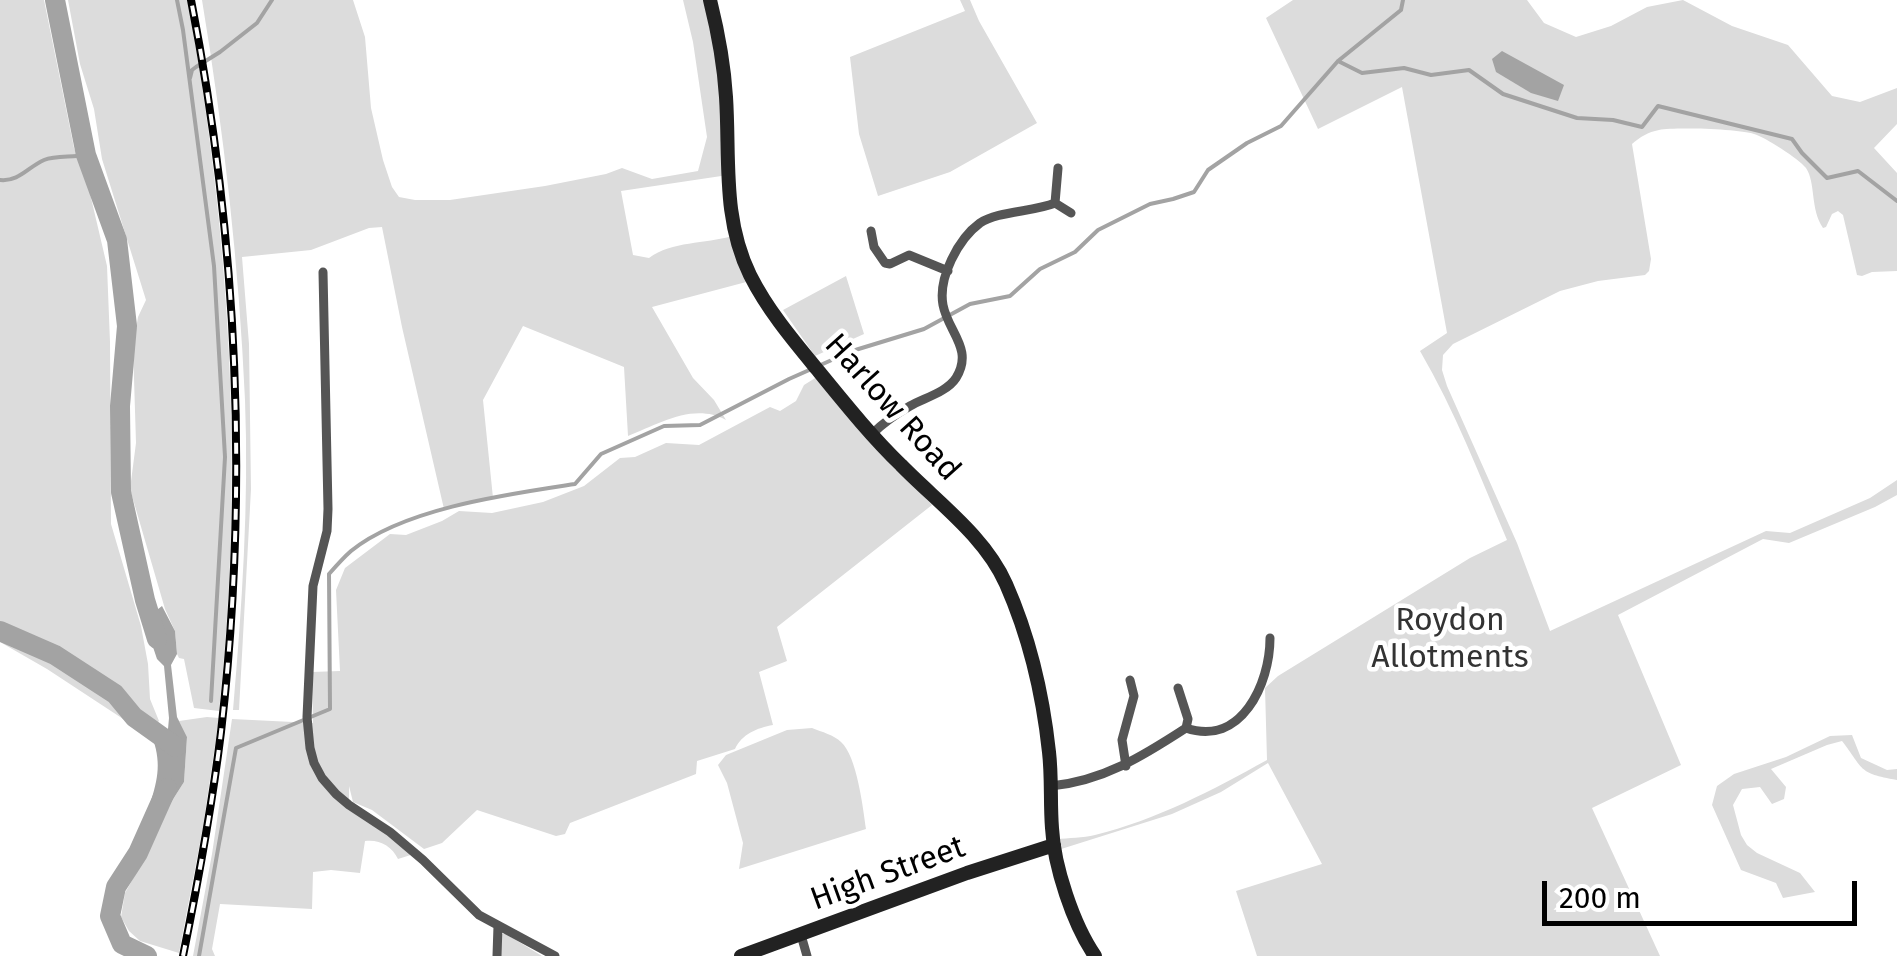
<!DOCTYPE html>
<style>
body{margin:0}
#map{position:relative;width:1897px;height:956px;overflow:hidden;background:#fff;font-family:"Fira Sans",sans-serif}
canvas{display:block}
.scale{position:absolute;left:1542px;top:881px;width:315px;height:45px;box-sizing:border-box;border:5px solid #000;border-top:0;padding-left:12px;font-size:30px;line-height:35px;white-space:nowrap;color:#000;-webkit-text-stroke:8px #fff;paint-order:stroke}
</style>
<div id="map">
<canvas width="1897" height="956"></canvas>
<div class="scale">200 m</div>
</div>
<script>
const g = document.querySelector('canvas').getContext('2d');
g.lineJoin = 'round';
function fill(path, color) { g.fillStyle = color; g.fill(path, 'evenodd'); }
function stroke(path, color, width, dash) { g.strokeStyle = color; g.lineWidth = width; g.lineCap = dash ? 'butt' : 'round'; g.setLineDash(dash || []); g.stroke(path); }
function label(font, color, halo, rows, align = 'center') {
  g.font = font + ' "Fira Sans",sans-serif'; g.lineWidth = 9; g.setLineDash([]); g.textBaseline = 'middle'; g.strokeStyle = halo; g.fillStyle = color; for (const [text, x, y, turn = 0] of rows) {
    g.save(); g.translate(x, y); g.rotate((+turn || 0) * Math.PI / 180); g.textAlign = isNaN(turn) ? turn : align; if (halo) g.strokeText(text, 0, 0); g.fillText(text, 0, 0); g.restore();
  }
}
const green = new Path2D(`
 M0,0H44L74,148L88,185L107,266L110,342L111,524L141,626L148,664L150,699L159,721L146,734L47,669L0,642Z
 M68,0H188C230,235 245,473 219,711L194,708L184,659L179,658L177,654L175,631L165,609L130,489L136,443L133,346L138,317L146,300L102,159L94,109L80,64Z
 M202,0H353L365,37L371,108L383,160L392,187L399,197L415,200H450L545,186L606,174L622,168L652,179L698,171L707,137L693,42L683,0H709L722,56L728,175L621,191L633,255L649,258C672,241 705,244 732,236L750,281L652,307L693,378L714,400L726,420C694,402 658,424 628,436L624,367L523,326L483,400L493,498L444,509L402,327L382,227L369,228L311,250L242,257L249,344L251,489L239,710H233C242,607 249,503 245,400C239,265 224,133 202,0Z
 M960,0H970L979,21L1037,123L950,172L878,196L859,134L850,57L965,11Z
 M1293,0H1527L1544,23L1576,37L1611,26L1647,7L1683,0L1732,26L1788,45L1832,96L1860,102L1897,88V124L1874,148L1897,173V271L1872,272L1862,276L1857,275L1843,215L1838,211L1832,214L1826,227L1823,228C1810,209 1816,183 1806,168C1799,159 1765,137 1754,134C1739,129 1675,127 1659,130C1648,132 1640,137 1632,144L1651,259L1649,271L1645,275L1598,281L1560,291L1453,344L1443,355L1442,370L1447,386L1517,543L1550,631L1766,531L1790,533L1870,498L1897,480V495L1875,507L1789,543L1763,539L1618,615L1681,765L1592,808L1660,956H1257L1236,891L1322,864L1268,763L1221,792L1172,814L1058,850L1056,839C1069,838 1083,838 1095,835C1156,820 1213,790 1267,760L1265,688L1278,676L1470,558L1507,540C1480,476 1455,411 1420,351L1447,333L1402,87L1318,129L1266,18Z
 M846,276L864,334L815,356L783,310Z
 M820,375L890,459L932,505L777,627L787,661L759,672L773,725C757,728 742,734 735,749L697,761L696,774L570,823L565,834L556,836L477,810L442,843L424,849L372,810L353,802L349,786V805L417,853L398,859C392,846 379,839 365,841L360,873L331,870L313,872L312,909L220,904L212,949L215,956H193L212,854L232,719L313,723L312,672L340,671L336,590L345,568L390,534L406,535L442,521L459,511L492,513L543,502L584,486L620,458L635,457L666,443L699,445L770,407L780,411L796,401L804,385Z
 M207,717L219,718L203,827L179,953L140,941L129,931L121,917L125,893L145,857L163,815L184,782L187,737L179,721Z
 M812,728C822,732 834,735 841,742C857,756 863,808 866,829L739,869L743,843L727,783L718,765L726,755L787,730Z
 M1852,735L1861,758L1887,770L1897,769V780C1857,773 1864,769 1842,741L1827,745L1771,769L1786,787L1784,799L1772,804L1760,787L1742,789L1733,805L1741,835L1747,845L1757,853L1800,873L1815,892L1783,898L1776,883L1741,870L1712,805L1717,786L1734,774L1786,757L1830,736Z
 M502,934H506L542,956H500Z`);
const water = new Path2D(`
 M1502,51L1564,85L1558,101L1531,93L1496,72L1492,59Z
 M162,606L175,631L177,654L171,665L177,717L187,737L184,782L163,815L149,808C157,781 162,766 153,739L168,729L169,718L164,666L157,659L144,620Z`);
const stream = new Path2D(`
 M177,0L183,30L214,266L225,457L211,701
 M1338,61L1362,73L1404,68L1431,75L1469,70L1503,94L1577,118L1613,120L1642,127L1658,106L1792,139L1802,153L1827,178L1858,171L1897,201
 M190,78L192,70L196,67L220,52L257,23L272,0
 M85,155H86
 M0,180C19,182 28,167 44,160C54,156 67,157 77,156
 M199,956L236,748L330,709L329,574C336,566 343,558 351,551C404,508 509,494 575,484L601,454L664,426L700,425L789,379L852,351L924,329L970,304L1010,296L1040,269L1075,252L1098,230L1150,204L1173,199L1194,192L1208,170L1247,143L1281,126L1338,61L1401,10L1403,0`);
const river = new Path2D(`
 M55,0L86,155L117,240L127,326L120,406L121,492L145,600L157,639
 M0,631L55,655L115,694L134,717L176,747
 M147,956L122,944L110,916L116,887L138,853L167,788`);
const street = new Path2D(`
 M1055,203L1058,168
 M1055,203L1071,213
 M871,231L874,247L885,263L890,264L909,255L948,271
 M323,272L328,509L327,531L313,586L307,717L310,748L314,763L322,778L336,794L349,805L390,832L423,860L479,915L555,956
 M872,434C883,423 896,414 910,406C924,398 947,392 956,378C974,349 948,332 943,305C938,278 958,239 980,223C998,211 1033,212 1055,203
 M1178,688L1188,719L1186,728
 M1126,766L1122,740L1134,696L1130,680
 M1051,786C1103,781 1143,756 1186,728C1241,747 1270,684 1270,638
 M801,935L807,956
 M497,956L498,926`);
const secondary = new Path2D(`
 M710,0C718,32 724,64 726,97C730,158 722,218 750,275C767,309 792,339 816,368C843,401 870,435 901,465C936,501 985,536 1006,584C1029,636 1043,696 1049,752C1052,777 1050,803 1052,828C1054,866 1073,924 1095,956
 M741,956L967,873L1054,845`);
const rail = new Path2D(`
 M183,956C198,882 212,807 221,732C249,489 238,240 191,0`);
const streetNames = [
 ["Harlow Road",892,408,48],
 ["High Street",888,874,-20]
];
const parkNames = [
 ["Roydon",1450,621],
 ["Allotments",1450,658]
];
fill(green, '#dcdcdc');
fill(water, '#a3a3a3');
stroke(stream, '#a3a3a3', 4);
stroke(river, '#a3a3a3', 20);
stroke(street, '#555', 9);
stroke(secondary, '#222', 14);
stroke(rail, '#000', 8);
stroke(rail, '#fff', 4, [11]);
label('32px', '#000', '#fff', streetNames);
label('32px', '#333', '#fff', parkNames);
</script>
